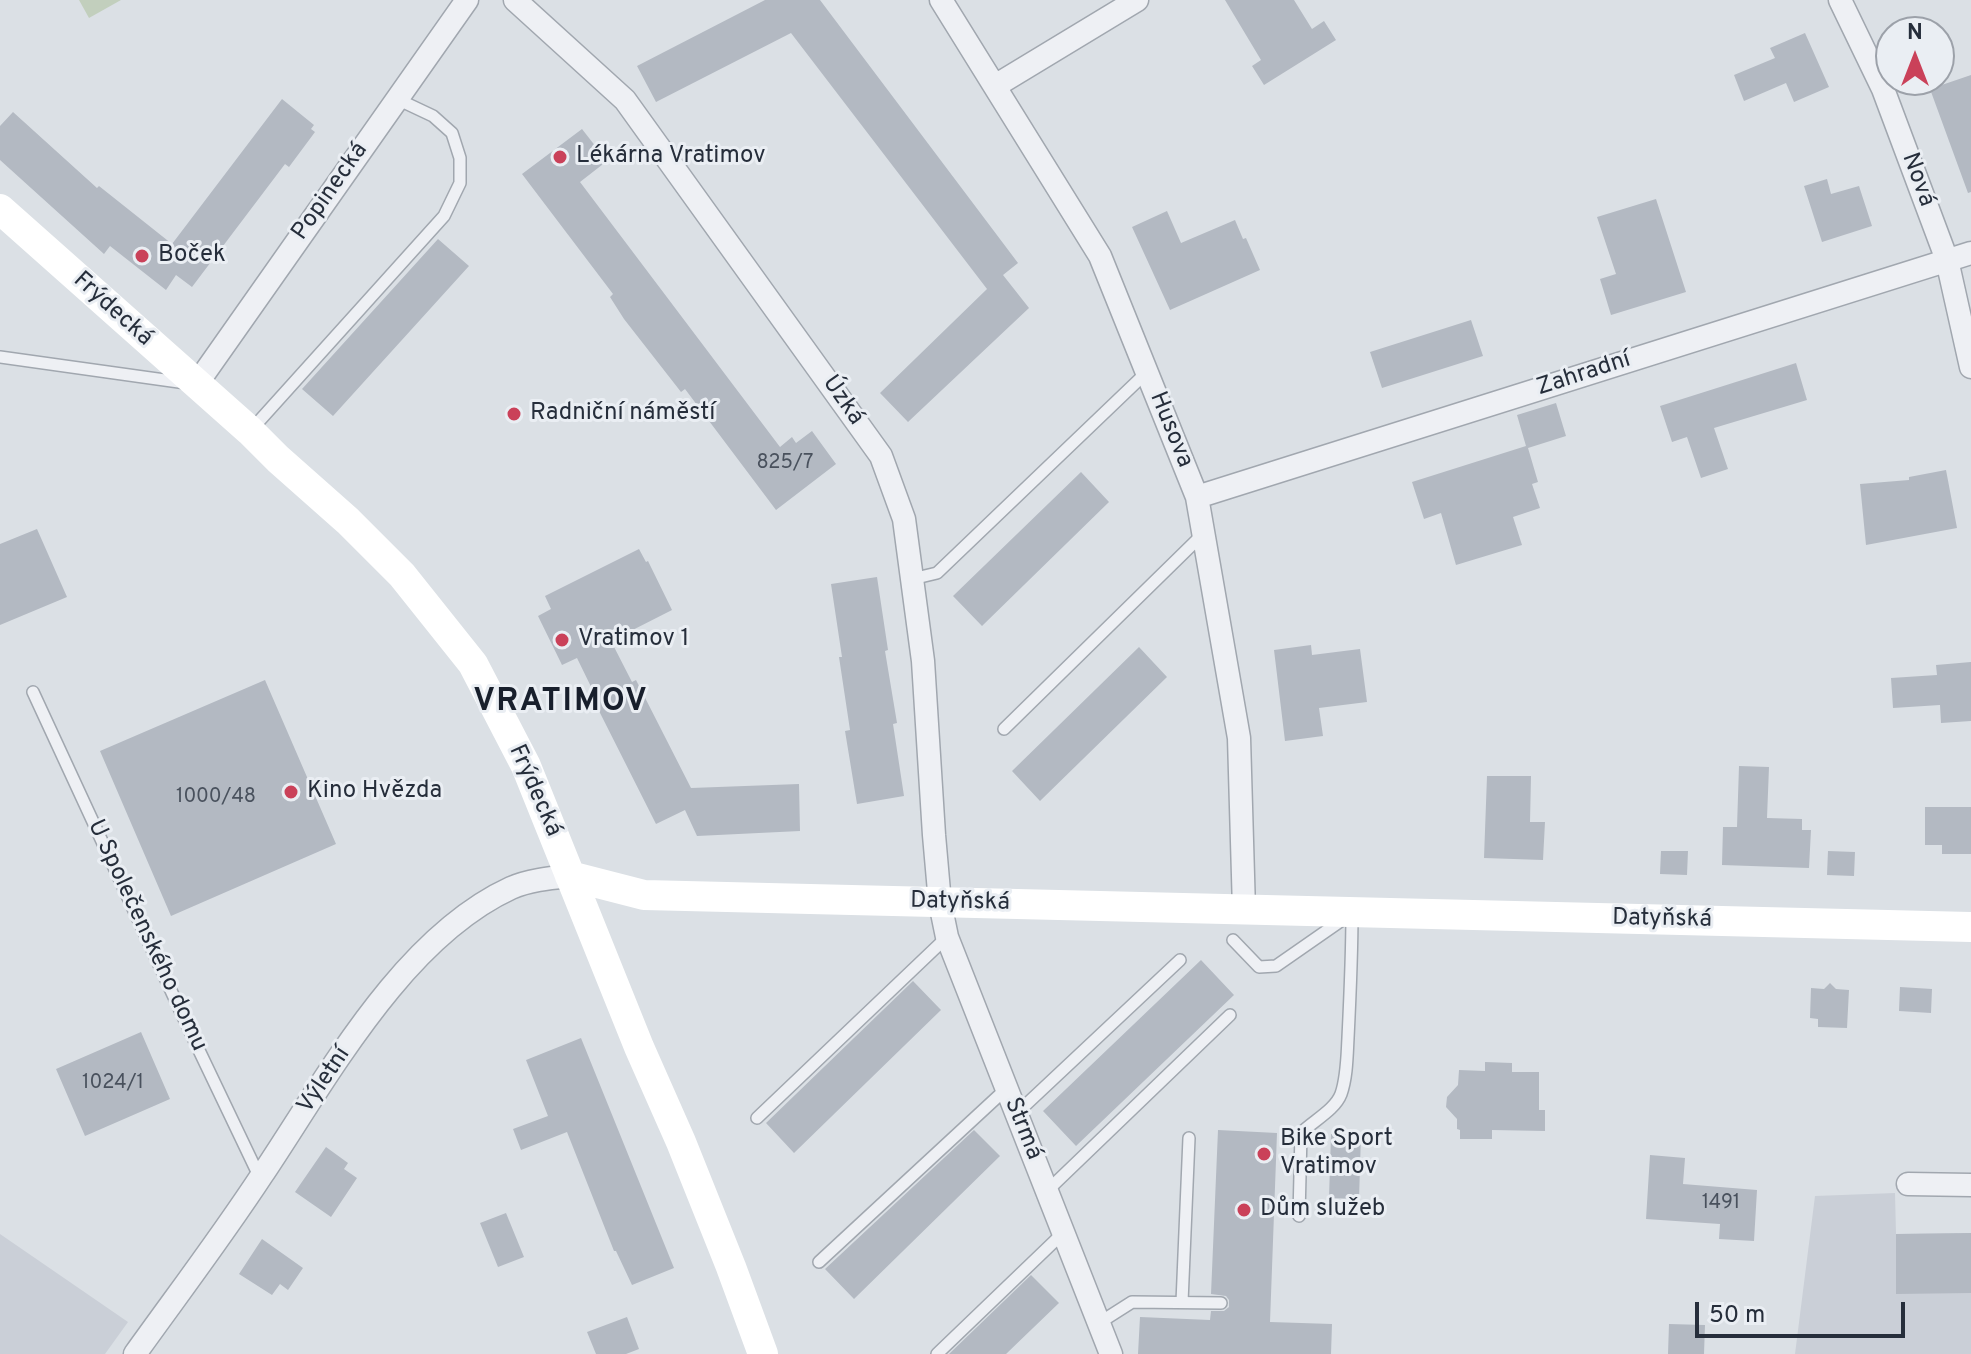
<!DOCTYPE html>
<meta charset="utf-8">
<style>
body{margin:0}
#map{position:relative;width:1971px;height:1354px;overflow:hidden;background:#dbe0e5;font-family:Overpass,sans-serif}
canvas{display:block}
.north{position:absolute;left:1875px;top:16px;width:80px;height:80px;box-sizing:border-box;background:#eaeef3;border:2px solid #9ca1a9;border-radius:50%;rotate:0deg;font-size:22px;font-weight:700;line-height:32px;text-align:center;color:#262e3b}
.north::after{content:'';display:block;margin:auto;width:28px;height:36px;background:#ca4159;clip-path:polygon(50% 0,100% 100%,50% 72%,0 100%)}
.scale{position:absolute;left:1695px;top:1302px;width:210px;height:36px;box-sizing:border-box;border:4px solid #262e3b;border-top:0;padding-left:10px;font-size:24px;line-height:28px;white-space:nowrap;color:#262e3b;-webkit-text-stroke:6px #eaeef3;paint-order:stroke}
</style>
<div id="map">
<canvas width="1971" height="1354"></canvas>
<div class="north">N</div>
<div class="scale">50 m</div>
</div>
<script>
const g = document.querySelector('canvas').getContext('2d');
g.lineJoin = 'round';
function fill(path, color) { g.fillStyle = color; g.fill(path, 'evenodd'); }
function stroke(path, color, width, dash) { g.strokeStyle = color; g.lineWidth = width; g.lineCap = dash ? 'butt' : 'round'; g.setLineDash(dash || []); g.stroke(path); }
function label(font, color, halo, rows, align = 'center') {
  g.font = font + ' Overpass,sans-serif'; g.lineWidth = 6; g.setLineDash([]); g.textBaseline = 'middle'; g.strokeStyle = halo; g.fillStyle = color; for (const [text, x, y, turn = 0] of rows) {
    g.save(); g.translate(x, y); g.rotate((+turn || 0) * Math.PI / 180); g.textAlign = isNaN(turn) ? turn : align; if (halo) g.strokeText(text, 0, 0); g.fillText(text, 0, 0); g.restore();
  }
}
const built = new Path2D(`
 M1895,1193L1896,1234L1971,1233V1354H1795L1815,1196Z
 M0,1234L128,1322L105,1354H0Z`);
const green = new Path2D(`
 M79,0H121L89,18Z`);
const building = new Path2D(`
 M765,0H820L1018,263L1003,275L1029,308L908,422L880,393L987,289L791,33L656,102L637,66Z
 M1225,0H1294L1312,29L1324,21L1336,40L1264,85L1252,66L1261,60Z
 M1805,33L1829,87L1794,102L1786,83L1744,101L1734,75L1775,58L1770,48Z
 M1971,75V192L1968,193L1930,89Z
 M282,99L314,125L311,129L315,132L289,167L285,164L192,287L176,275L166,290L110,246L104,254L0,160V126L13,112L97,188L99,186L172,244Z
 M582,129L607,161L580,182L780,447L792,437L796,443L812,431L836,464L776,510L685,389L681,392L624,319L610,297L613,294L522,174Z
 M1827,179L1831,194L1859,186L1872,226L1822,242L1804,186Z
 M1656,199L1686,292L1611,315L1600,279L1616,274L1597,217Z
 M1167,211L1181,243L1235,220L1243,239L1246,238L1260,270L1170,310L1132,227Z
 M438,239L469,266L333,416L302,389Z
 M1471,320L1483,356L1382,388L1370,352Z
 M1796,363L1807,400L1714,428L1728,469L1701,478L1687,437L1672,442L1660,406Z
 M1556,403L1566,436L1528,448L1538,482L1532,484L1540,508L1513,517L1522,545L1456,565L1441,513L1424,519L1412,482L1526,446L1517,415Z
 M1946,470L1957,528L1866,545L1860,484L1909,480V477Z
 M1081,472L1109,502L982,626L953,596Z
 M37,529L67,597L0,625V544Z
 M639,549L646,562L648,561L672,610L611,641L632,682L636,680L691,788L799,784L800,831L697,836L685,810L656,824L594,701L597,699L577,658L562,665L538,616L551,609L545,596Z
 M877,577L888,650L885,651L897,723L893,724L904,796L857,804L845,731L850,730L839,657H842L831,584Z
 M1311,645L1312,655L1360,649L1367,702L1319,708L1323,736L1285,741L1274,650Z
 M1139,647L1167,677L1040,801L1012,771Z
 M1971,662V721L1941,723L1940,705L1893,708L1891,678L1937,675L1936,665Z
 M265,680L336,844L171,916L100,751Z
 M1739,766L1769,767L1767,818L1802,819V830H1811L1809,868L1722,865L1723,827H1737Z
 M1487,776H1531L1530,822H1545L1543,860L1484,858Z
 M1925,807H1971V854H1942V845H1925Z
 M1661,851H1688L1687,875L1660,874Z
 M1828,851L1855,852L1854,876L1827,875Z
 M1201,960L1234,995L1076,1146L1043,1111Z
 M913,981L941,1010L794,1153L766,1123Z
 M1830,983L1836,989L1849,990L1847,1028L1818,1027V1019L1810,1018L1811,988L1824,989Z
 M1900,987L1932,989L1931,1013L1899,1011Z
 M141,1032L170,1099L85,1136L56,1069Z
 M581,1038L674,1268L632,1285L616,1251H614L567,1132L521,1150L513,1129L548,1116L526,1060Z
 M1485,1062L1512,1063V1072H1539V1110H1545V1131L1492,1130V1139H1460V1130L1457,1129V1119L1446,1107L1447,1097L1458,1085L1459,1070L1485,1071Z
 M974,1130L1000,1156L854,1299L825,1269Z
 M1218,1130L1277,1133L1270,1322L1332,1324L1331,1354H1138L1140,1317L1210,1320L1211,1311H1224L1229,1307V1300L1226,1296L1211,1294Z
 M1331,1134L1361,1135L1359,1199L1329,1198Z
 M326,1147L348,1163L344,1169L357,1178L331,1217L295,1192Z
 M1650,1155L1685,1158L1683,1184L1757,1190L1754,1241L1719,1239L1720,1224L1646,1219Z
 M506,1213L524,1257L498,1267L480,1223Z
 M1971,1233V1293L1896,1294V1234Z
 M262,1239L303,1268L288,1290L280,1284L272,1295L239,1274Z
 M1031,1275L1059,1303L1006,1354H949Z
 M627,1317L639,1349L626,1354H596L587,1332Z
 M1669,1324L1705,1325L1704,1354H1668Z`);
const lane = new Path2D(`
 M0,357L186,383
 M252,429L444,216L460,183V158L452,133L433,116L397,99
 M912,579L937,573L1147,372
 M33,692L186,1023L260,1178
 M1004,729L1203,534
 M1233,940L1259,967L1276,966L1345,918
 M1017,1113L1180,960
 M757,1118L947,937
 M1047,1191L1230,1015
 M1299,1216L1301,1133C1313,1121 1335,1110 1341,1094C1347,1077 1347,1056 1348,1038C1350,997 1352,955 1352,913
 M819,1262L1006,1089
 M1182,1302L1189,1138
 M1099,1323L1132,1302L1221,1303
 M937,1354L1063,1233`);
const street = new Path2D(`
 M515,0L625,100L881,456L904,519L923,661L934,835L940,903L947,937L1111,1354
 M941,0L1100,256L1197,497L1239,738L1244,910
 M1840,0L1883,89L1947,260L1971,367
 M995,86L1137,0
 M196,385L467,0
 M1197,497L1971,253
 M1908,1184L1971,1185
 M135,1354C178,1294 222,1236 262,1175C327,1078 402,938 511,888C529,880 551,878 570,876`);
const secondary = new Path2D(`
 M0,209L250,431L278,459L348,521L402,575L473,664L526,766L639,1047L681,1142L731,1267L763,1354
 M570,876L644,895L1971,927`);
const markers = [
 [560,157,8,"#ca4159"],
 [142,256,8,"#ca4159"],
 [514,414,8,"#ca4159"],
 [562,640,8,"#ca4159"],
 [291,792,8,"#ca4159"],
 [1264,1154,8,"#ca4159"],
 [1244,1210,8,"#ca4159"]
];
const numberNames = [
 ["825/7",785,464],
 ["1000/48",216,798],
 ["1024/1",113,1084],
 ["1491",1721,1204]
];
const poiNames = [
 ["Lékárna Vratimov",576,157],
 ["Boček",158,256],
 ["Radniční náměstí",530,414],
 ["Vratimov 1",578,640],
 ["Kino Hvězda",307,792],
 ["Bike Sport",1280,1140],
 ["Vratimov",1280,1168],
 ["Dům služeb",1260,1210]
];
const streetNames = [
 ["Nová",1917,180,70],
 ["Popinecká",331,192,-55],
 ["Frýdecká",112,310,42],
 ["Zahradní",1584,375,-18],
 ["Úzká",842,401,55],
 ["Husova",1170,430,68],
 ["Frýdecká",534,791,66],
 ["Datyňská",960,903,1],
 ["Datyňská",1662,920,1],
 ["U Společenského domu",146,936,65],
 ["Výletní",325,1081,-56],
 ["Strmá",1022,1129,68]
];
const districtNames = [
 ["VRATIMOV",561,704]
];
fill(built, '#cacfd7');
fill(green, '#c2cfbd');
fill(building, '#b3b9c2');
stroke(lane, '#a1a7af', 14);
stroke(street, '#a1a7af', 25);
stroke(lane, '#eef0f4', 11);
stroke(street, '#eef0f4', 22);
stroke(secondary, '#fff', 30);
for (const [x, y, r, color] of markers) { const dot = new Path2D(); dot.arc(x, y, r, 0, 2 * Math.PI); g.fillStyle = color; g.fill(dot); stroke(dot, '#eaeef3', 3); }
label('20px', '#49515d', null, numberNames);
label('24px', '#262e3b', '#eaeef3', poiNames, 'left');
label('24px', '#262e3b', '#eaeef3', streetNames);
g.letterSpacing = '2px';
label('bold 32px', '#181f2c', '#eaeef3', districtNames);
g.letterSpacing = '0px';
</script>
